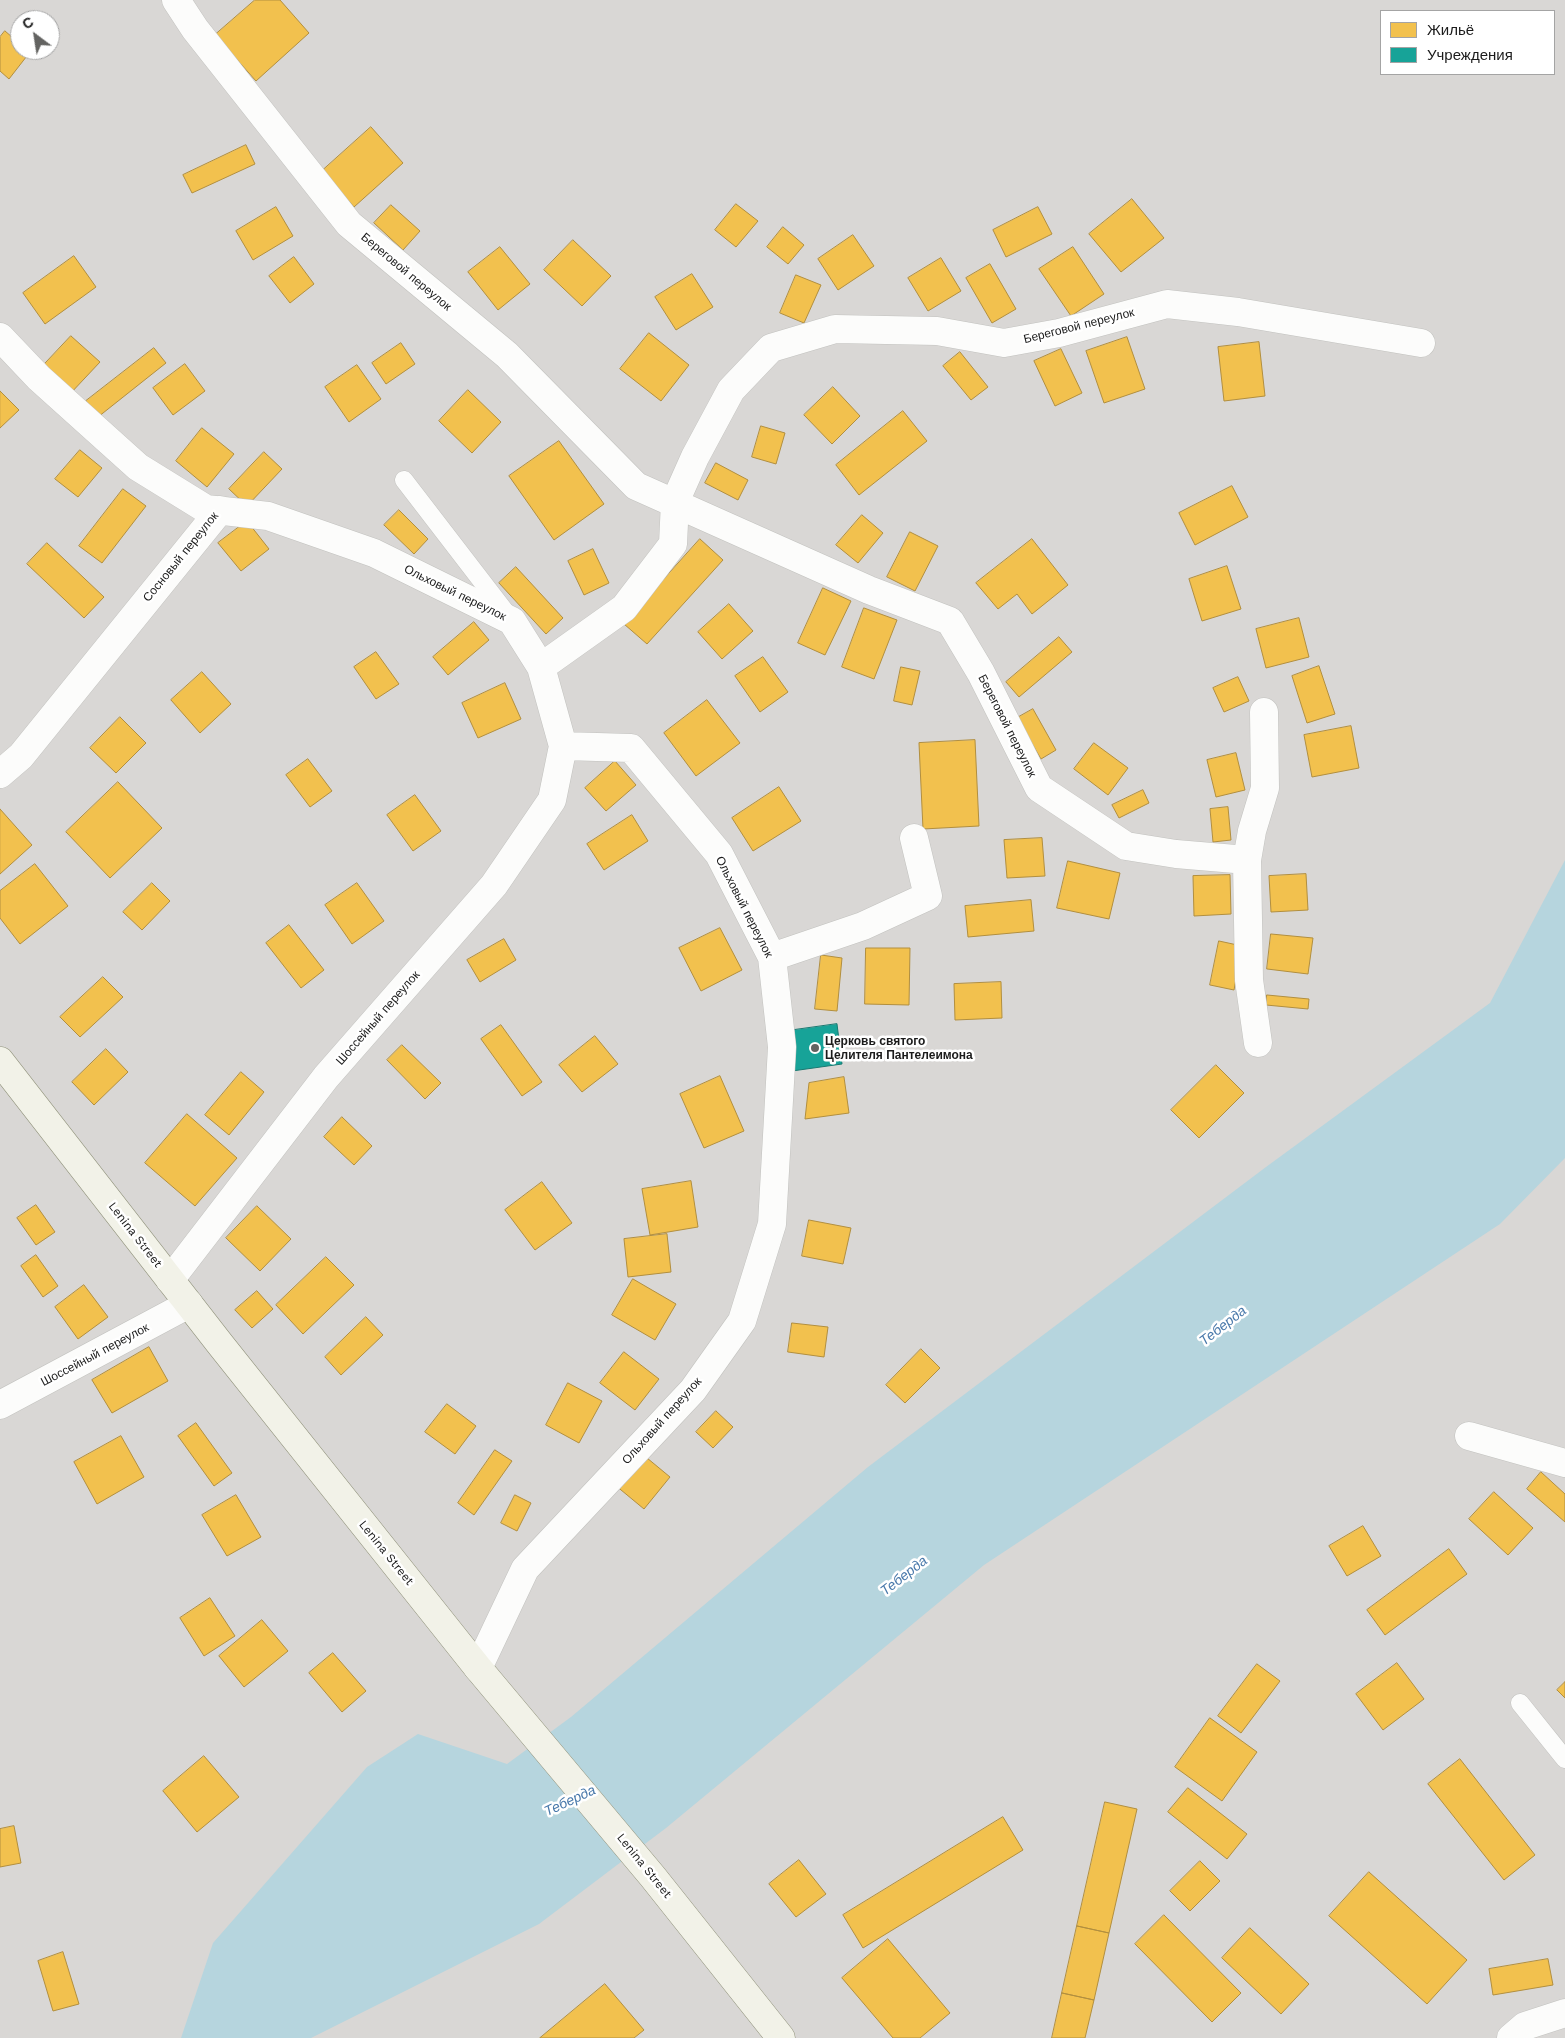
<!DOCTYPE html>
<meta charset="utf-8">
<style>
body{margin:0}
#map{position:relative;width:1565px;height:2038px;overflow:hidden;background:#eae8e3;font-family:"Work Sans",sans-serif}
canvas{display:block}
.legend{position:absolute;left:1380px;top:10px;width:175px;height:65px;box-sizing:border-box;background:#fff;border:1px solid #a4a4a4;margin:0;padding:6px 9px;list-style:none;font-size:15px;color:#1b1b1b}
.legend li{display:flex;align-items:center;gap:10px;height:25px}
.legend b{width:25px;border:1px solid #a4a4a4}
.north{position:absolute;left:10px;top:10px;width:50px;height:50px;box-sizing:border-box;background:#fff;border:1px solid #a4a4a4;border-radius:50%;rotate:329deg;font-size:14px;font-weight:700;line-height:20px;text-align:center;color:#1b1b1b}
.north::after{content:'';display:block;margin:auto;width:18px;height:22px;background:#636361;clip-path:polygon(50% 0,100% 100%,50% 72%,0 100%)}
</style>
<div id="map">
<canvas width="1565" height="2038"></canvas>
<ul class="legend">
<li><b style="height:14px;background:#f2c14e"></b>Жильё</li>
<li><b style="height:14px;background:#17a398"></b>Учреждения</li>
</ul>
<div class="north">С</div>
</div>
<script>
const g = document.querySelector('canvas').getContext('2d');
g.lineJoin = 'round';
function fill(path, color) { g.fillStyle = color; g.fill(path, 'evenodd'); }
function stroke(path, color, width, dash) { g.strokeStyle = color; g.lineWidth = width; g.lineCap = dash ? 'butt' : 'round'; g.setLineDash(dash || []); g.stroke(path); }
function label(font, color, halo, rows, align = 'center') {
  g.font = font + ' "Work Sans",sans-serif'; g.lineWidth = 5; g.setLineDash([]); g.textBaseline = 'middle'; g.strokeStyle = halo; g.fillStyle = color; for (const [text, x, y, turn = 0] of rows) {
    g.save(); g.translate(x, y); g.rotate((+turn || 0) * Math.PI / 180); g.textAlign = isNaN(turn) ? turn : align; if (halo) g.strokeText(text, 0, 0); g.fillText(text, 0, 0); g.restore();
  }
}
const residential = new Path2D(`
 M0,0H1565V2038H0ZM1381,11H1554V74H1381ZM20,20H50V50H20Z`);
const water = new Path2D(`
 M1565,860V1158L1500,1224L984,1565L666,1828L539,1924L311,2038H181L213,1943L367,1767L418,1734L507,1764L571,1717L868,1467L1266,1167L1490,1003Z`);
const homes = new Path2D(`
 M255,0H280L309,33L256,81L215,35Z
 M5,31L20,44V50L30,52L9,79L0,71V37Z
 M371,127L403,163L354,207L322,171Z
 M246,145L255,164L192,193L183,175Z
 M1132,199L1164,238L1121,272L1089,234Z
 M736,204L758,221L736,247L715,230Z
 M391,205L420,231L403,250L374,223Z
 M276,207L293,236L253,260L236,231Z
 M1038,207L1052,234L1006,257L993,230Z
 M783,227L804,245L788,264L767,247Z
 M853,235L874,266L838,290L818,259Z
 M573,240L611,276L582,306L544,270Z
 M500,247L530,284L498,310L468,272Z
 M1073,247L1104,294L1071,316L1039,269Z
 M74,256L96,287L45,324L23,293Z
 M294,257L314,284L290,303L269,276Z
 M941,258L961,291L928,311L908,278Z
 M990,264L1016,309L992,323L966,278Z
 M692,274L713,307L676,330L655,297Z
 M796,275L821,285L804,323L780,313Z
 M649,333L689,365L661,401L620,369Z
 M71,336L100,362L69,395L40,369Z
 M1127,337L1145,389L1104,403L1086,351Z
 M1259,342L1265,396L1224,401L1218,347Z
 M401,343L415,364L386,384L372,363Z
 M154,348L166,363L98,417L86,401Z
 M1061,349L1082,393L1055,406L1034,361Z
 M960,352L988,387L971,400L943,366Z
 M185,364L205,391L173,415L153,388Z
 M357,365L381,399L349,422L325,387Z
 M833,387L860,416L832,444L804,415Z
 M468,390L501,422L472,453L439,421Z
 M0,391L19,410L0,428Z
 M903,411L927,441L859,495L836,465Z
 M761,426L785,433L776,464L752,457Z
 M202,428L234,454L207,487L176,461Z
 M559,441L604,504L554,540L509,476Z
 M80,450L102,468L78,497L55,479Z
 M264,452L282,469L247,506L229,489Z
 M716,463L748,480L738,500L705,483Z
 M1232,486L1248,517L1195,545L1179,513Z
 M123,489L146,506L102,563L79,546Z
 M399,510L428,539L414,554L384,525Z
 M862,515L883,533L858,563L836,545Z
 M247,521L269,549L241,571L218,543Z
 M910,532L938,546L915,591L887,577Z
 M700,539L723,560L647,644L624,624Z
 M1032,539L1068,585L1032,614L1017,594L998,609L976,583Z
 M47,543L104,597L84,618L27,564Z
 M593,549L609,583L584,595L568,561Z
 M1227,566L1241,609L1202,621L1189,579Z
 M516,567L563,618L546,634L499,583Z
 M823,588L851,601L825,655L798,643Z
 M729,604L753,631L722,659L698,632Z
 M864,608L897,620L874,679L842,667Z
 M1299,618L1309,657L1266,668L1256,629Z
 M474,622L489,640L448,675L433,657Z
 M1059,637L1072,652L1019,697L1006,682Z
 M376,652L399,684L376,699L354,667Z
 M763,657L788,692L760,712L735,676Z
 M1319,666L1335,714L1307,723L1292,676Z
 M901,667L920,671L912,705L894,701Z
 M202,672L231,704L200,733L171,700Z
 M1238,677L1249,701L1224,712L1213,688Z
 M505,683L521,719L478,738L462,703Z
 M707,700L740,743L696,776L664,733Z
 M1033,709L1056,750L1041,759L1017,718Z
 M120,717L146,743L116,773L90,748Z
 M1351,726L1359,768L1312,777L1304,735Z
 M975,740L979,826L923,829L919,743Z
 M1094,743L1128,768L1108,795L1074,769Z
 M1236,753L1245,790L1216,797L1207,760Z
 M308,759L332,791L310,807L286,775Z
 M615,761L636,785L606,811L585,788Z
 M118,782L162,828L110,878L66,832Z
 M779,787L801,821L753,851L732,818Z
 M1143,790L1149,803L1119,818L1112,805Z
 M415,795L441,831L413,851L387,815Z
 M1228,807L1231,840L1213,842L1210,809Z
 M0,809L32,845L0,874Z
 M632,815L648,841L604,870L587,844Z
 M1042,838L1045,876L1007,878L1004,840Z
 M1068,861L1120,873L1109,919L1057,908Z
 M35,864L68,906L20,944L0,918V891Z
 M1306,874L1308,910L1271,912L1269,876Z
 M1230,875L1231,914L1194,916L1193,876Z
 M152,883L170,901L142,930L123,912Z
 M357,883L384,921L352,944L325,905Z
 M1031,900L1034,931L968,937L965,906Z
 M289,925L324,970L301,988L266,943Z
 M720,928L742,970L701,991L679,948Z
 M1271,934L1313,938L1308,974L1267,969Z
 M504,939L516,960L480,982L467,960Z
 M1219,941L1242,946L1234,990L1210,985Z
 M866,948H910L909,1005L865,1004Z
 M821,955L842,958L837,1011L815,1009Z
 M103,977L123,997L80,1037L60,1017Z
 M1001,982L1002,1018L955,1020L954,984Z
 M1267,995L1309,999L1308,1009L1266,1005Z
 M501,1025L542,1082L522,1096L481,1039Z
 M595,1036L618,1064L582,1092L559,1065Z
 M402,1045L441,1083L425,1099L387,1060Z
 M106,1049L128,1072L94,1105L72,1082Z
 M1216,1065L1244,1093L1199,1138L1171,1110Z
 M241,1072L264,1092L229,1135L205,1115Z
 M720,1076L744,1131L704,1148L680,1094Z
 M844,1077L849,1113L805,1119L809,1083Z
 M187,1114L237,1158L195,1206L145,1163Z
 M342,1117L372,1146L354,1165L324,1137Z
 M691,1181L698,1227L650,1235L642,1189Z
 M542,1182L572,1223L535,1250L505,1210Z
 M36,1205L55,1232L36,1245L17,1218Z
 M257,1206L291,1239L260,1271L226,1238Z
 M809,1220L851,1228L843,1264L802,1256Z
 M667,1234L671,1272L628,1277L624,1239Z
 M36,1255L58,1286L43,1297L21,1266Z
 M326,1257L354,1285L303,1334L276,1305Z
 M633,1279L676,1304L655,1340L612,1315Z
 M84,1285L108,1317L78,1339L55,1307Z
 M257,1291L273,1309L252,1328L235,1310Z
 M366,1317L383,1335L341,1375L325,1357Z
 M792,1323L828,1327L824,1357L788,1352Z
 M149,1347L168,1381L112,1413L92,1380Z
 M921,1349L940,1368L905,1403L886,1385Z
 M624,1352L659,1379L635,1410L600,1383Z
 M568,1383L602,1401L579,1443L546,1425Z
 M447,1404L476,1426L455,1454L425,1432Z
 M716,1411L733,1427L713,1448L696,1432Z
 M196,1423L232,1473L214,1486L178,1436Z
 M121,1436L144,1477L97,1504L74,1462Z
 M495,1450L512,1461L474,1515L458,1503Z
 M641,1453L670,1477L644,1509L615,1485Z
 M1541,1472L1565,1494V1522L1527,1489Z
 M1494,1492L1533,1528L1508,1555L1469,1519Z
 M236,1495L261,1537L227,1556L202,1515Z
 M515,1495L531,1503L517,1531L501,1523Z
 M1363,1526L1381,1556L1347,1576L1329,1546Z
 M1449,1549L1467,1574L1385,1635L1367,1610Z
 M210,1598L235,1636L204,1656L180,1618Z
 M262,1620L288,1651L244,1687L219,1656Z
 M333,1653L366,1691L342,1712L309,1673Z
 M1397,1663L1424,1699L1383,1730L1356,1694Z
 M1257,1664L1280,1681L1241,1733L1218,1716Z
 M1565,1682V1698L1557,1690Z
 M1210,1718L1257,1752L1222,1801L1175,1767Z
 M204,1756L239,1797L197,1832L163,1791Z
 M1460,1759L1535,1855L1504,1880L1428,1784Z
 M1188,1788L1247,1834L1227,1859L1168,1812Z
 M1105,1802L1137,1809L1109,1933L1077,1926Z
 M1003,1817L1023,1850L863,1948L843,1915Z
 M14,1826L21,1863L0,1867V1829Z
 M799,1860L826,1894L796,1917L769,1884Z
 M1200,1861L1220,1881L1190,1911L1170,1891Z
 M1369,1872L1467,1960L1427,2004L1329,1916Z
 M1164,1915L1241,1993L1212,2022L1135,1944Z
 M1077,1926L1109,1933L1094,2000L1062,1993Z
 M1250,1928L1309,1984L1281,2014L1222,1958Z
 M888,1939L950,2013L920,2038H893L842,1978Z
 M63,1952L79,2004L53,2011L38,1961Z
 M1548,1959L1553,1985L1493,1995L1489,1969Z
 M605,1984L644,2030L634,2038H540Z
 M1062,1993L1094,2000L1085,2038H1052Z`);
const public = new Path2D(`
 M837,1024L842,1064L792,1071L787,1031Z`);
const lane = new Path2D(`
 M404,480L507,614
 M1520,1703L1565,1759`);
const street = new Path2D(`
 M176,0L195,29L349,224L507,355L636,486L869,590L950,621L981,673L1039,788L1126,846L1176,854L1247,860L1249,980L1258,1043
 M0,337L39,378L138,467L206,509L268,516L374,553L512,621L541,667L563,746L631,748L719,854L772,957L782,1047L772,1224L742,1321L693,1390L525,1569L478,1668
 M541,667L624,608L673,544L675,502L695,457L731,390L771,348L835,329L937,331L1004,343L1059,333L1167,304L1238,312L1421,343
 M0,774L21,756L220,510
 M1247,860L1252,831L1265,788L1264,712
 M772,957L863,926L928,896L914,838
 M170,1280L326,1077L494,885L552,800L563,746
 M0,1405L189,1304
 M1469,1436L1565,1463
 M1511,2038L1525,2026L1565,2013`);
const secondary = new Path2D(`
 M0,1061L220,1344L478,1668L653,1877L781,2038`);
const markers = [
 [815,1048,5,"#636361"]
];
const streetNames = [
 ["Береговой переулок",406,272,40],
 ["Береговой переулок",1079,326,-14],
 ["Сосновый переулок",181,557,-51],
 ["Ольховый переулок",455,593,26],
 ["Береговой переулок",1007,726,63],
 ["Ольховый переулок",744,907,63],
 ["Шоссейный переулок",378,1018,-49],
 ["Lenina Street",135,1235,52],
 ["Шоссейный переулок",95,1355,-28],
 ["Ольховый переулок",662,1421,-48],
 ["Lenina Street",386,1553,51],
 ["Lenina Street",644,1866,51]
];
const poiNames = [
 ["Церковь святого",825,1041],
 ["Целителя Пантелеимона",825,1055]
];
const waterNames = [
 ["Теберда",1223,1326,-38],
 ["Теберда",904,1576,-38],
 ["Теберда",570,1801,-25]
];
fill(residential, '#d9d7d5');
fill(water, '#b6d5de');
fill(homes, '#f2c14e');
stroke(homes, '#b28f3f', 1);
fill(public, '#17a398');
stroke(public, '#187a72', 1);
stroke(lane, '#c2c2bf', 19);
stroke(street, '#c2c2bf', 29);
stroke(secondary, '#91937c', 29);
stroke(lane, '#fcfcfb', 18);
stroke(street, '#fcfcfb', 28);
stroke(secondary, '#f2f2e8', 28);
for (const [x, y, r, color] of markers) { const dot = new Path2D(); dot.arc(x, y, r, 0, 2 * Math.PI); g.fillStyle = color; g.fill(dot); stroke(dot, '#fff', 2); }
label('12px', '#1b1b1b', '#fff', streetNames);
label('bold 12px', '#1b1b1b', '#fff', poiNames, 'left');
label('italic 14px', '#4878aa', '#fff', waterNames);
</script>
